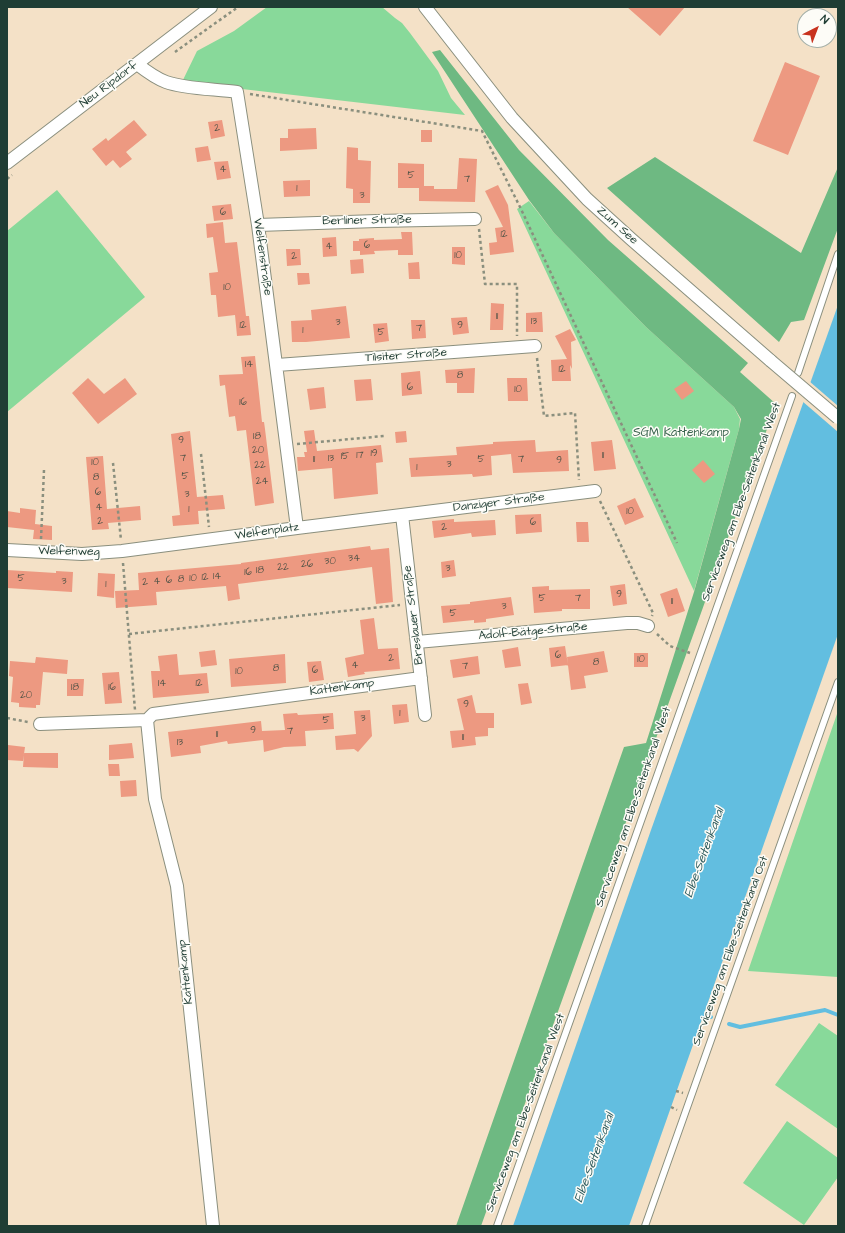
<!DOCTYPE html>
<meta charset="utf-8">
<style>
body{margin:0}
#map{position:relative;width:845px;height:1233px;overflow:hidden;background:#f4e1c7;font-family:"Architects Daughter",sans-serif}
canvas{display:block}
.frame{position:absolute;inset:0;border:8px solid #1f3d34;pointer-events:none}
.north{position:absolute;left:797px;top:8px;width:40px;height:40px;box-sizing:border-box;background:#fdfcf7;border:1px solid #a4b0a9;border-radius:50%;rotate:42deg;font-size:11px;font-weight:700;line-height:16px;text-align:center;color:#1f3d34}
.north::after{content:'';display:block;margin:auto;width:14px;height:18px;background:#c8321e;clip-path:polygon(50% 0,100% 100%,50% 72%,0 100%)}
</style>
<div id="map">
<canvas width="845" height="1233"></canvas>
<div class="frame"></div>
<div class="north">N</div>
</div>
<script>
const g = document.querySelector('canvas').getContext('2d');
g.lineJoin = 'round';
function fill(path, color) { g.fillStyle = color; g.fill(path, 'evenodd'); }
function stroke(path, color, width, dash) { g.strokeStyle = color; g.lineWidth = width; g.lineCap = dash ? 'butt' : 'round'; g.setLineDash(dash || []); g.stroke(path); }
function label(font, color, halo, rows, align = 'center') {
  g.font = font + ' "Architects Daughter",sans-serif'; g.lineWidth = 3; g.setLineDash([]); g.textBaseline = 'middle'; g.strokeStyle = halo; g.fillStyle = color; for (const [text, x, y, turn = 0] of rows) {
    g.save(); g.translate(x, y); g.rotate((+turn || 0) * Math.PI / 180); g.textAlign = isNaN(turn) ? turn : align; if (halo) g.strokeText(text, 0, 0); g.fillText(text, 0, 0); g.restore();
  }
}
const green = new Path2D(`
 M267,7H382L395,18L402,23L410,33L438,71L451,98L465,115L182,82L197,51L234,31Z
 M57,190L145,297L7,412V231Z
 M529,201L554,233L646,327L734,407L740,419L739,429L694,591L517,209Z
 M838,711V977L748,971Z
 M819,1023L838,1036V1129L775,1085Z
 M787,1121L838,1158V1177L804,1225L743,1183Z`);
const forest = new Path2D(`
 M440,50L519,150L608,240L748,363L740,372L776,404L481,1226H456L624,747L646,743L694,592L739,429L741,419L734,407L646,327L554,233L529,200L432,52Z
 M655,157L801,253L838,167V228L804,320L791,322L779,342L607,188Z`);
const water = new Path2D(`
 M838,305V634L629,1226H513L651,830Z`);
const pier = new Path2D(`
 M809,381L838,406V432L802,401Z`);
const stream = new Path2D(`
 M704,1015L711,1017
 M729,1024L740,1027L825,1010L838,1015`);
const building = new Path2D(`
 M627,7H685L660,36Z
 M785,62L820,76L788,155L753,141Z
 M134,120L147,135L126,152L132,159L120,168L113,160L106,166L92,149L106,138L108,141Z
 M222,120L225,136L211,139L208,122Z
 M316,128L317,149L280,151V138H288V129Z
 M421,130H432V142H421Z
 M208,146L211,160L197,162L195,148Z
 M347,147L358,148V160L371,161L370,203H353V189L346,188Z
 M459,158L477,159L475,202L419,201V188H398V163L424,164V186H434V189H457Z
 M228,161L231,178L217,180L214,162Z
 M310,180V196L284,197L283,181Z
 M498,185L508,205L514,252L490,255L489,243L497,242L495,228L503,227L485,191Z
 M231,204L233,219L214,221L212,206Z
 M223,222L225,243L237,242L246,316H249L251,335L237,336L235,315L218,317L216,295H211L209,273L218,272L213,237L207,238L206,224Z
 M401,232H412L413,255H398V250L374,251L375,254L360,255V251H353V241H359V239L374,238V240L402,239Z
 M336,237L337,256L323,257L322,238Z
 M452,247H465V265L452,264Z
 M286,249H300L301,265L287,266Z
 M363,259L364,273L351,274L350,260Z
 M419,262L420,279H409L408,263Z
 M297,273H309L310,284L298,285Z
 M491,303L504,304L503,330H490Z
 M346,306L350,338L306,342H292L291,321L312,320L311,310Z
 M542,312L543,332H526V313Z
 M467,317L469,333L453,335L451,318Z
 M411,320H425L426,338L412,339Z
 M387,323L389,341L375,343L373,324Z
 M570,329L576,340L571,342L572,369L570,365L571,381H552L551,360L567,359L555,336Z
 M255,356L262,422H264L265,429L274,503L255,506L246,430L237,431L235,416L229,417L225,385L220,386L219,375L243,374L241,357Z
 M475,368L474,393H457V383H446L445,370Z
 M420,371L422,394L402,396L401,373Z
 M88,378L104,394L125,378L137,394L98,424L72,393Z
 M507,378H527L528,401H508Z
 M371,379L373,400L356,401L354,380Z
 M686,381L694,391L682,400L674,389Z
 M324,387L326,408L310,410L307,389Z
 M314,430L317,451L381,445L383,462L376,463L378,494L334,499L332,468L298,471L297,457H305L304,452H307L304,431Z
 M190,431L197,497L223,495L225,509L198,511L199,524L173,526L172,516L180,515L171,434Z
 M406,431L407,442L396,443L395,432Z
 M535,440L536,452L568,450L569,471L513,473L511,454L491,456L492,475L473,477L472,474L411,477L409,458L457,455L456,447L493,444V442Z
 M612,440L616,469L594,471L591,442Z
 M103,456L107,509L140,506L141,520L108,523L109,529L92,530L86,457Z
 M703,460L715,474L704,483L692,470Z
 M635,498L644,517L625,525L617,506Z
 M20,508L36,510L35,524L52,526V540L33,539L34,530L7,527V511L20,513Z
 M541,514L542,532L516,534L515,515Z
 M454,519V522L495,520L496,535L472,537L471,533L434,538L432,521Z
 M576,522H588L589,542H577Z
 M370,546L371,550L389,548L393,602L376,604L372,567L238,584L240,599L228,601L226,586L156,592L157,605L116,608L115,591L139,590L138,573L241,564V563Z
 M454,560L456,576L442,578L441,562Z
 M7,570L56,573V571L73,572L72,592L7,588Z
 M98,573L115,574L114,598L97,596Z
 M625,584L627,604L613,606L610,586Z
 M549,586V590L590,589V609H562V611L534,613L532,587Z
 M677,588L685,611L668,617L660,594Z
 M511,597L514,615L486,619V622L474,623V620L443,623L441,606L470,604V602Z
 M374,618L378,649L398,648L400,669L364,672L365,674L348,677L345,658L364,654L360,620Z
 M565,646L568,665L551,667L549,648Z
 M518,647L521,666L505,668L502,650Z
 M215,650L217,665L201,667L199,652Z
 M604,651L608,672L584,676L586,688L571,690L567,657Z
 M634,653H648V667H634Z
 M177,654L179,675L207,673L209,693L153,698L151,671H160L158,656Z
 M285,654L286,683L231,687L229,659Z
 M478,656L480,674L453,678L450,660Z
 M36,657L68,660L67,674L43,672L40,705H36V708L19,707V703L11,702L13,677L9,676L10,661L35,663Z
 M321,661L324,680L309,682L307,662Z
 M119,672L122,703L105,704L102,673Z
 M67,679H84L83,696H67Z
 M528,683L532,703L521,705L518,684Z
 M472,695L476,713H494V728H488V736L475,737L476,745L452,748L450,731L464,730L457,699Z
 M407,704L409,722L394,724L392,705Z
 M370,710L372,736L358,752L354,749L336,750L335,736L356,734L354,711Z
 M297,713L298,715L333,713L334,729L305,731L306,746L284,747L264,752L263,740L228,744L227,741L200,746L201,753L171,757L168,732L261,721L262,731L285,730L283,714Z
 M132,743L134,758L109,760V745Z
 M8,745L25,747L23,761L7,760Z
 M24,753H58V768L23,767Z
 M108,764H119L120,776H109Z
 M136,780L137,796L121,797L120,781Z`);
const path = new Path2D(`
 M175,52L238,7
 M250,94L482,131L521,209L677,543
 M7,179L12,175
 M479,229L485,284H517V336
 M537,358L544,416L575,413L579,480
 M297,444L384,436
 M201,454L209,527
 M113,463L121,540
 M600,501L653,613L652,616
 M41,539L44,470
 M123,563L135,710
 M129,634L400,605
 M657,634L670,646L690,653
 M7,718L28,722
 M676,1091L683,1093
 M671,1107L677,1110`);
const service = new Path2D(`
 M798,373L838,254
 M497,1226L792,396
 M645,1226L838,682`);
const minor = new Path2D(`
 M425,7L512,118L587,199L631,239L771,361
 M137,64C146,71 155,78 166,82C185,89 217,89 237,92L258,225L297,528
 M7,163L211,7
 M258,225L377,221L475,219
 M277,365L535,346
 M402,515L425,715
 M7,550L82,554L122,551L297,528L595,491
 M417,642L627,623H638L648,626
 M40,724L147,720
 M213,1226L177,886L155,799L147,720L153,714L421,678`);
const minorBridge = new Path2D(`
 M771,361L838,418`);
const numberNames = [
 ["2",217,129],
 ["4",223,170],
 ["5",411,176],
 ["7",467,180],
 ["1",297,189],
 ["3",362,196],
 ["6",223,213],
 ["12",504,235],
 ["6",367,246],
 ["4",329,247],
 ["10",458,256],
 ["2",294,257],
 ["10",227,288],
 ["11",497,317],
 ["13",534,322],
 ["3",338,323],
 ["12",243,326],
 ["9",460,326],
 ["7",419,329],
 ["1",303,331],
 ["5",381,333],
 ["14",249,365],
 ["12",562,370],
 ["8",460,376],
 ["6",410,388],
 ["10",518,390],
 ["16",243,403],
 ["18",257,437],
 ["9",181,441],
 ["20",258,451],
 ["19",374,454],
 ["17",360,456],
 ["11",603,456],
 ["15",345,457],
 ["7",183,459],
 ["13",331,459],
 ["11",314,460],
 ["5",481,460],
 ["7",521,460],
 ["9",559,461],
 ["10",95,463],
 ["3",449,465],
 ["22",260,466],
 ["1",417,468],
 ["5",185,477],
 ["8",96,478],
 ["24",262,482],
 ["6",98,493],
 ["3",187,495],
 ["4",99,508],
 ["1",189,510],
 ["10",630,512],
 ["2",100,522],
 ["6",533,523],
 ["2",444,528],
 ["34",354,559],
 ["30",330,562],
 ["26",307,565],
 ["22",283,568],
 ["3",448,569],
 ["18",260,571],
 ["16",248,573],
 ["14",217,577],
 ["12",205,578],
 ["5",21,579],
 ["10",193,579],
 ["8",181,580],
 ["6",169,581],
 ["3",64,582],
 ["4",157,582],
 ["2",145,583],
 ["1",106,585],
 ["9",619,595],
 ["5",542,599],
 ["7",578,599],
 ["11",672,602],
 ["3",504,607],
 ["5",453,614],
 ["6",558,656],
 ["2",391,659],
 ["10",641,660],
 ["8",596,663],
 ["4",355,666],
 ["7",465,667],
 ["8",276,669],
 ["6",315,671],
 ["10",239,672],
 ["14",162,684],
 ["12",199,684],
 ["18",75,688],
 ["16",112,688],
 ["20",26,696],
 ["9",466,705],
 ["1",400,714],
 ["3",363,719],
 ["5",326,721],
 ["9",253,731],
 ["7",290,732],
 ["11",217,735],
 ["11",463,738],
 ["13",180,743]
];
const streetNames = [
 ["Neu Ripdorf",109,85,-37],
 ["Berliner Straße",367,221,-1],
 ["Zum See",617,226,42],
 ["Welfenstraße",262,257,82],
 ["Tilsiter Straße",406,356,-4],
 ["Serviceweg am Elbe-Seitenkanal West",742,502,-70],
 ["Danziger Straße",499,503,-7],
 ["Welfenplatz",267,532,-8],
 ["Welfenweg",69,552,1],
 ["Breslauer Straße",414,615,-97],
 ["Adolf-Bätge-Straße",533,632,-5],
 ["Kattenkamp",342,688,-8],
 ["Serviceweg am Elbe-Seitenkanal West",634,807,-71],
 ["Serviceweg am Elbe-Seitenkanal Ost",731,951,-70],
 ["Kattenkamp",186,972,-96],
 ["Serviceweg am Elbe-Seitenkanal West",526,1113,-70]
];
const parkNames = [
 ["SGM Kattenkamp",681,433]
];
const waterNames = [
 ["Elbe-Seitenkanal",705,853,-70],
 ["Elbe-Seitenkanal",595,1158,-70]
];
fill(green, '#88d99a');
fill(forest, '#6eb982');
fill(water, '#62bee0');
fill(pier, '#f4e1c7');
stroke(stream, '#62bee0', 4);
fill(building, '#ed9981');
stroke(service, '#8a8f7e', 8);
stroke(minor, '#8a8f7e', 14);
stroke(path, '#8a8f7e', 2.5, [3, 3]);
stroke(service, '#fff', 6);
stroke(minor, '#fff', 12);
stroke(minorBridge, '#8a8f7e', 14, []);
stroke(minorBridge, '#fff', 12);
label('10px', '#525447', null, numberNames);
label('12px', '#1f3d34', '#fdfcf7', streetNames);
label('12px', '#39644e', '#fdfcf7', parkNames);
label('italic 13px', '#305d5f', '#fdfcf7', waterNames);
</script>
